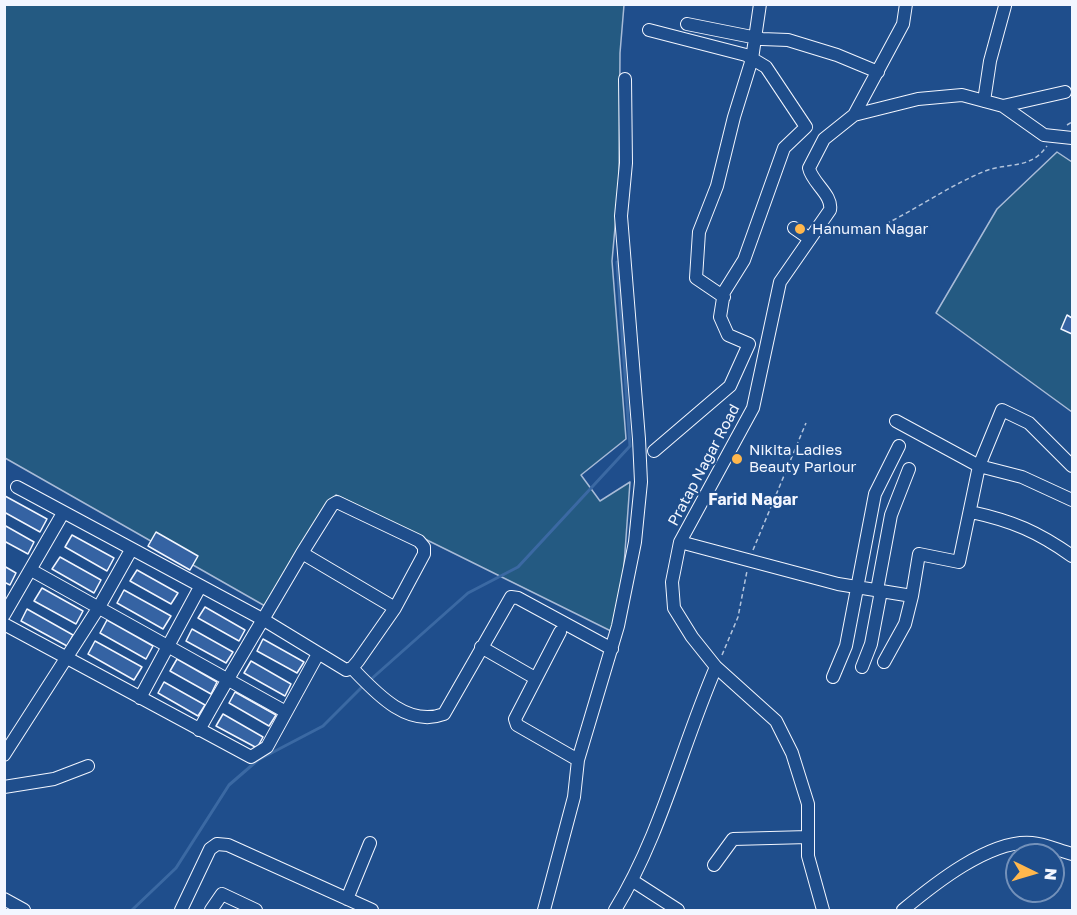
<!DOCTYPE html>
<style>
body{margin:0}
#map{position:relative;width:1077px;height:915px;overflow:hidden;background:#1f4e8c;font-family:"Golos Text",sans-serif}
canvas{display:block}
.frame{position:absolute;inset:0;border:6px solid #f2f6ff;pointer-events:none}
.north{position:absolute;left:1005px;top:843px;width:60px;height:60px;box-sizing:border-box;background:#1f4e8c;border:2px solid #7391ba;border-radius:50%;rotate:95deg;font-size:16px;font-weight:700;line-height:24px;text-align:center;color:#f2f6ff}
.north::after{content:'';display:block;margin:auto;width:21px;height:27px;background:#ffb74d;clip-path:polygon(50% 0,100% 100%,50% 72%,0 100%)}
</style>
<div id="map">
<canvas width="1077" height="915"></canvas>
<div class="frame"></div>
<div class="north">N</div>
</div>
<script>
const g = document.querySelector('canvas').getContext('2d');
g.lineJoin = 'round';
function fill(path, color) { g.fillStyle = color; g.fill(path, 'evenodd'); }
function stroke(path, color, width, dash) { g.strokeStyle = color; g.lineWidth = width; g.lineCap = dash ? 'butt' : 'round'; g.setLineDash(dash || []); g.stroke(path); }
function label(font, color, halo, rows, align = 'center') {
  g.font = font + ' "Golos Text",sans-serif'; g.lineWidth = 4.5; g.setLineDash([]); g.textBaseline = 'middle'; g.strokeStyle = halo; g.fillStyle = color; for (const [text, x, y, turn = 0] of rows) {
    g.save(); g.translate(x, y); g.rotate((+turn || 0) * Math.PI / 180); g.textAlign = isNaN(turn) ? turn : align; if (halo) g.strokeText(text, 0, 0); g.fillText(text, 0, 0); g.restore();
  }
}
const green = new Path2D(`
 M5,5H624L620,53L619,183L612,261L626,439L581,475L600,501L630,482L619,635L336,495L265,606L5,458Z
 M1057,152L1072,162V412L936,313L997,209Z`);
const stream = new Path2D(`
 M369,681L468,593L518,567L630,446L617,262
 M132,910L176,868L229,785L258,760L323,726L364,685`);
const building = new Path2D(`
 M1067,315L1072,318V334L1061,329Z
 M5,496L47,519L40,532L4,512Z
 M4,525L34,542L28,554L4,541Z
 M156,532L198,556L190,570L148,546Z
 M72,535L114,558L107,571L65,547Z
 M60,557L101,580L94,593L52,569Z
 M4,566L16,573L10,585L4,582Z
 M137,570L178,593L171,604L130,581Z
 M42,588L83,611L76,624L34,601Z
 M124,590L171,616L163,629L117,603Z
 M205,607L245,630L239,641L198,618Z
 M27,609L73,635L67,646L21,621Z
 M107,620L153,646L146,659L100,633Z
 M192,629L233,652L226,663L186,641Z
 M263,639L304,662L297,673L257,651Z
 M95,641L142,667L134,680L88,654Z
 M177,659L217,682L211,694L170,671Z
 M251,661L291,684L285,696L244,673Z
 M164,682L205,705L198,716L158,693Z
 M235,692L276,715L269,726L229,703Z
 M223,714L263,737L257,748L216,726Z`);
const path = new Path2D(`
 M1067,125L1072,122
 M886,224C919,207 951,185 985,171C1009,162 1030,170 1047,146
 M753,550L806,423
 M722,655L738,617L747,571`);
const minor = new Path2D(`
 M687,24L762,39L788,40L837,55L878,72
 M649,30L746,55L766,67L806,127L784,148L744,260L724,292L720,317L728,335L749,344L730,386L654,451
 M984,101L990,61L1005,6
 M1003,106L1065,92
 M854,115L903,24L906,4
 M794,228L810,239
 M724,297L696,278L699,232L717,186L734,117L752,59L760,4
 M896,421L979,466L1022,477L1072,500
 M17,487L264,620L346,670L352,668L358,661L395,608L302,553C268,612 232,670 199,730
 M971,512C1013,521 1038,532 1072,556
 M680,542L838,584L912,596L919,554L959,562L979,466L1002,410L1029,423L1072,466
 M302,553L332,505L337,502L419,541L424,547V554L395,608
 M31,570L286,712
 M877,590L891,515L909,469
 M4,615L63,513
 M4,624L251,757L267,747L318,654
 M560,632L515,719L517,725L578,760
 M481,647L535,678
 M884,662L905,624L912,596
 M862,667L871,644L881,591
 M352,668C375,692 407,728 444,714L511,597L518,598L612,649
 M833,677L846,646L875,494L899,446
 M140,698L200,587
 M4,755L99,607L131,550
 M4,787L54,779L88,766
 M714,865L733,839L808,837
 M633,881L678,910
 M4,899L24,910
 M347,899L370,843
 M181,910L210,849L217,844L228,845L372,910
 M211,910L222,894L256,910
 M544,910L574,797L578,760L618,626L635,542L641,482L639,439L621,216L626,163L625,79
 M615,910C661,835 681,748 716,667
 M823,910L808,856V804L792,753L776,721L716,667L692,637L674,608L672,582L680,542L753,408L780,282L830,210C833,195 812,183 809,168L824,139L854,115L918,99L962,95L1003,106L1044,135L1072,138
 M903,910C933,885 990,839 1032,843C1045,844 1060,851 1072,854`);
const markers = [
 [800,229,6,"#ffb74d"],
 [737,459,6,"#ffb74d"]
];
const poiNames = [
 ["Hanuman Nagar",812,229],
 ["Nikita Ladies",749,450],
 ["Beauty Parlour",749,467]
];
const streetNames = [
 ["Pratap Nagar Road",704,465,-62]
];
const neighbourhoodNames = [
 ["Farid Nagar",753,500]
];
fill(green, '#245a82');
stroke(green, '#a8bbd7', 1.5);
stroke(stream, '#3b69a3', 3);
fill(building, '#3563a3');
stroke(building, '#f2f6ff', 1.5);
stroke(minor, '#f2f6ff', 14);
stroke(path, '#b3c4dc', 1.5, [4.5, 3]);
stroke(minor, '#1f4e8c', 12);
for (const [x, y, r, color] of markers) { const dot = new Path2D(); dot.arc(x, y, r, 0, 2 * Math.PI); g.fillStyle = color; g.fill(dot); stroke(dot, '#1f4e8c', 2); }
label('15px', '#f2f6ff', '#1f4e8c', poiNames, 'left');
label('15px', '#f2f6ff', '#1f4e8c', streetNames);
label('bold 16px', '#f2f6ff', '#1f4e8c', neighbourhoodNames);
</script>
